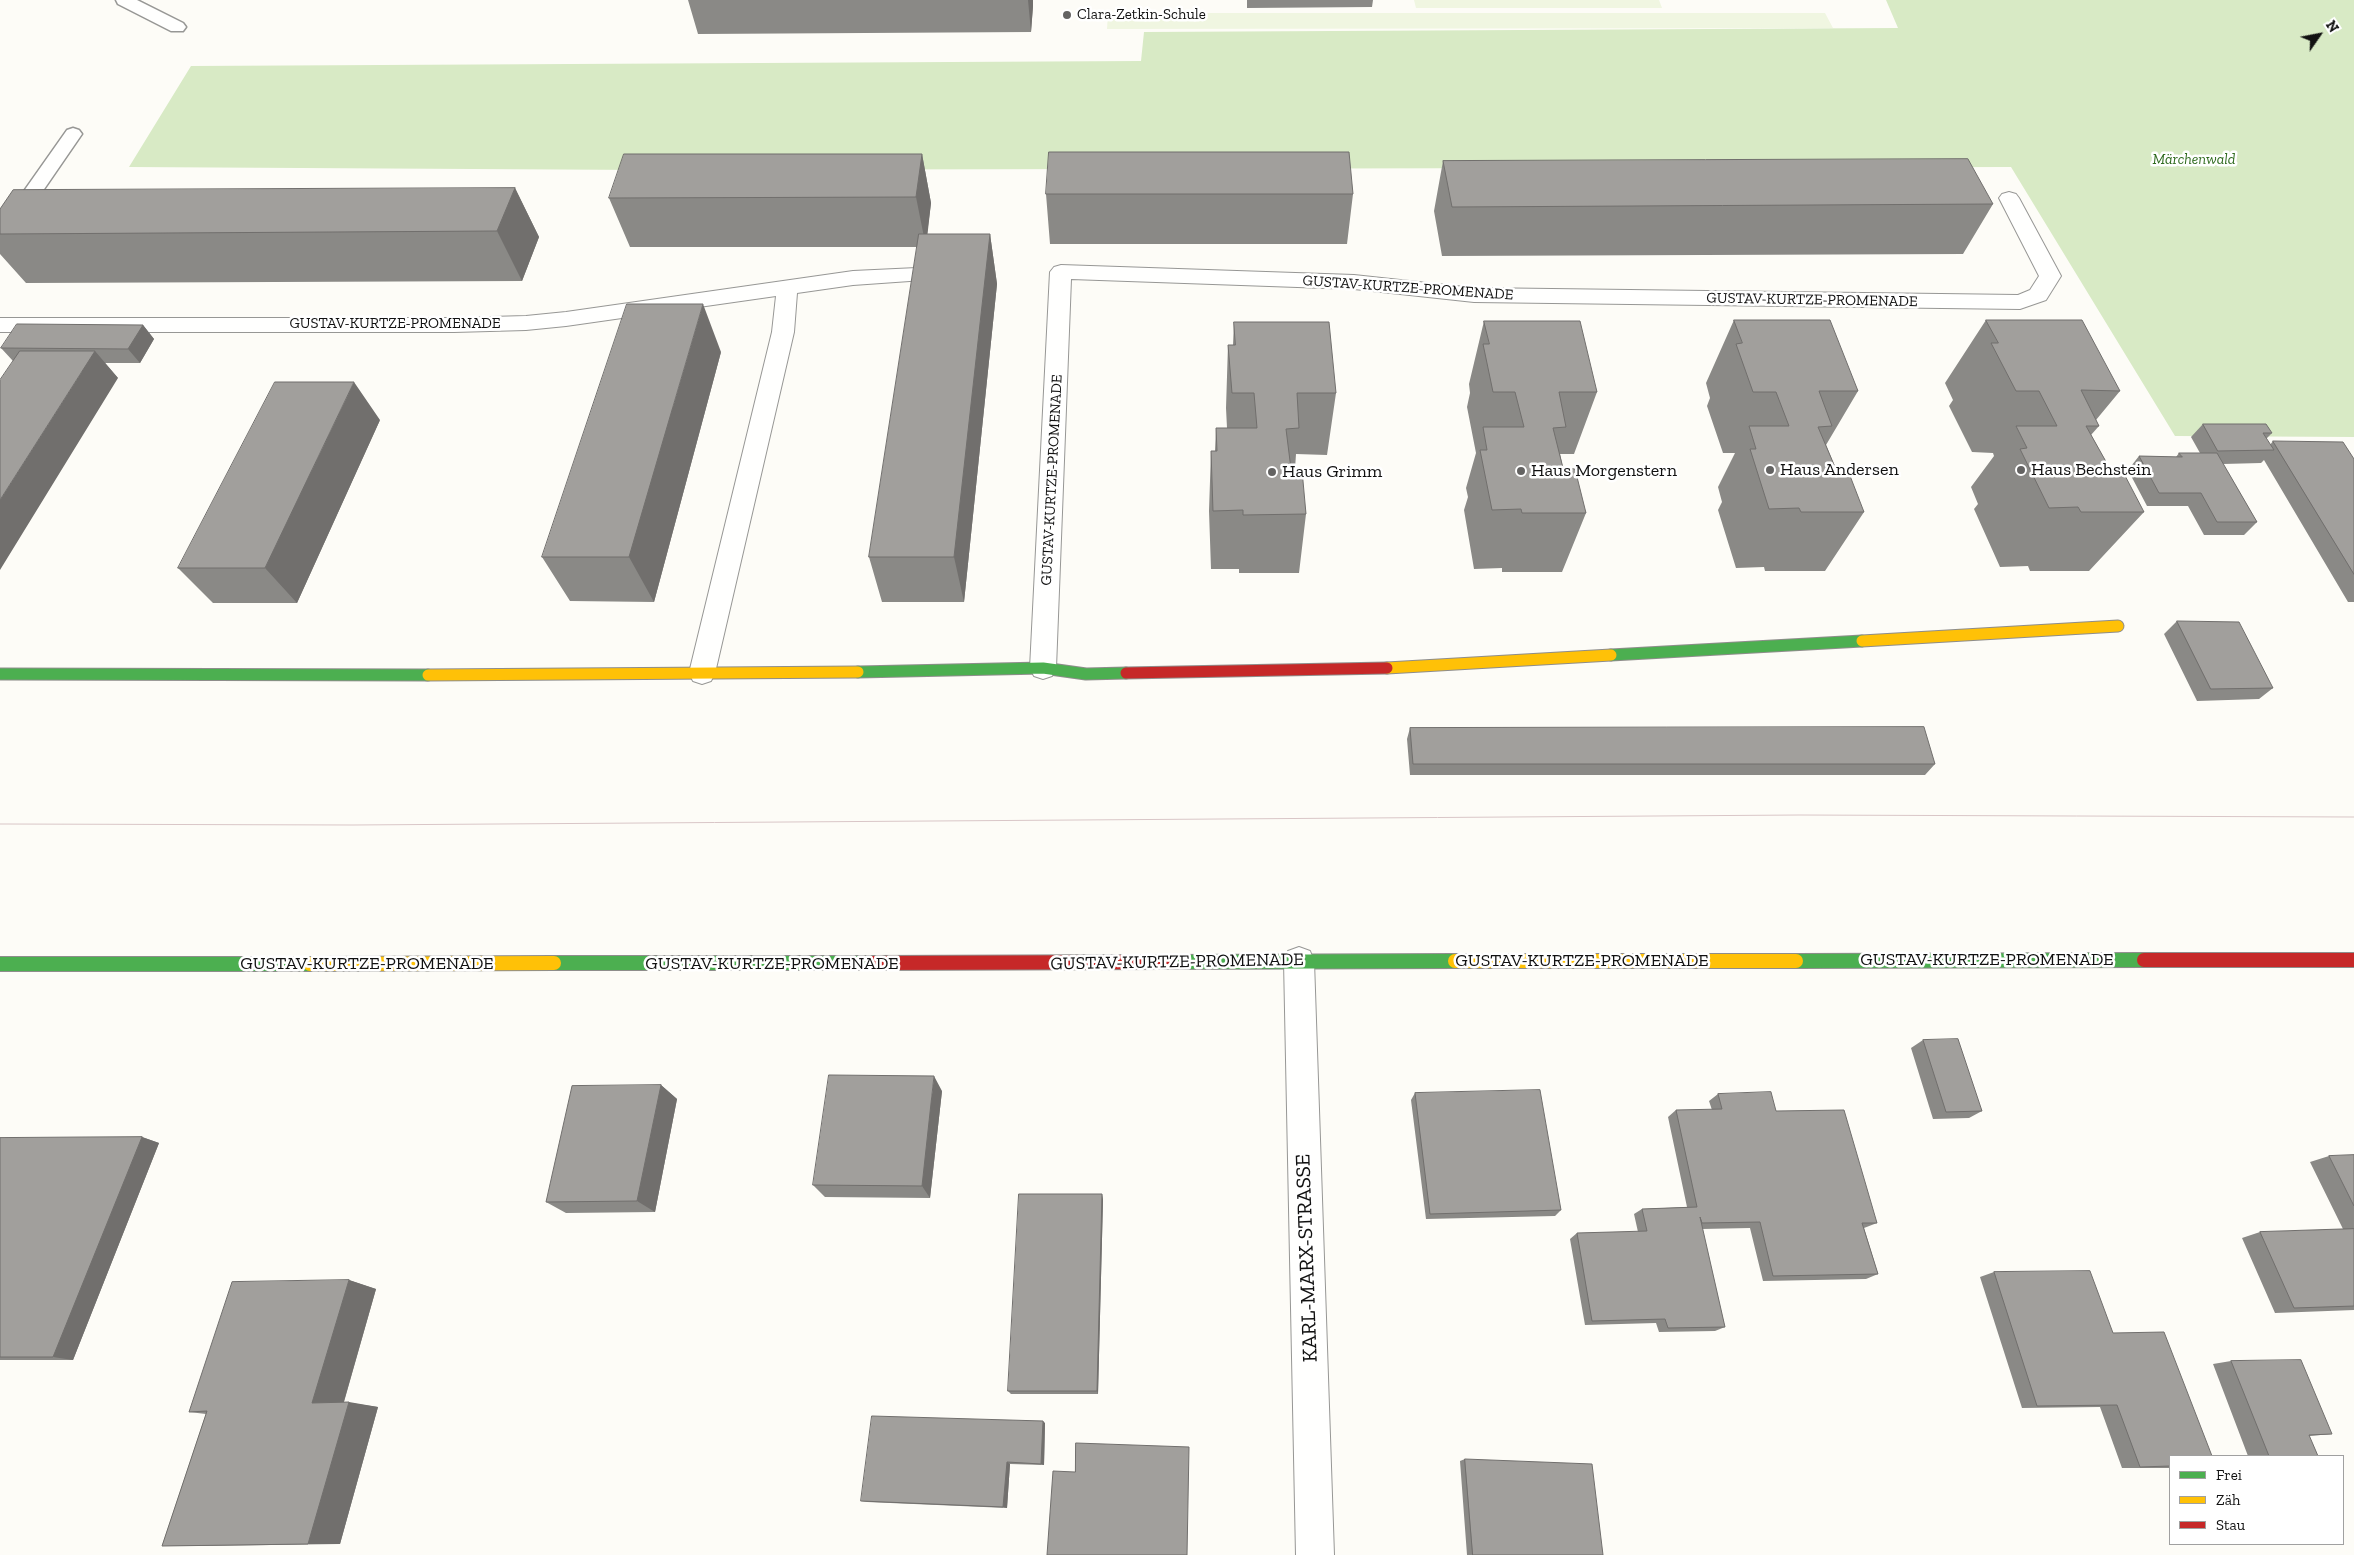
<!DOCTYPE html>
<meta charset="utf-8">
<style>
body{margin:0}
#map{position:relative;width:2354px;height:1555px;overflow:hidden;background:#fdfcf7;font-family:"Zilla Slab",serif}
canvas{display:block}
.legend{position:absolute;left:2169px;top:1455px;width:175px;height:90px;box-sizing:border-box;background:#fff;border:1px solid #a0a0a0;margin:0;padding:6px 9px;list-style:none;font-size:15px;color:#111}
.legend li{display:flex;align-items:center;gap:10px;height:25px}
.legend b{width:25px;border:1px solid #a0a0a0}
.north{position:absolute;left:2294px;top:10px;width:50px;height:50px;-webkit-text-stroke:4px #fff;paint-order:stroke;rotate:57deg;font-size:14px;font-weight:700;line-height:20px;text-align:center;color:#111}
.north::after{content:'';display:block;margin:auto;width:18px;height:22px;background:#111;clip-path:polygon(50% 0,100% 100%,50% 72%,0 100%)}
</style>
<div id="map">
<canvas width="2354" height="1555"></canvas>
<ul class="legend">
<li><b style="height:6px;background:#4caf50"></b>Frei</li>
<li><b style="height:6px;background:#ffc107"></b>Zäh</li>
<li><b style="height:6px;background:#c62828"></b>Stau</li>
</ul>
<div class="north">N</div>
</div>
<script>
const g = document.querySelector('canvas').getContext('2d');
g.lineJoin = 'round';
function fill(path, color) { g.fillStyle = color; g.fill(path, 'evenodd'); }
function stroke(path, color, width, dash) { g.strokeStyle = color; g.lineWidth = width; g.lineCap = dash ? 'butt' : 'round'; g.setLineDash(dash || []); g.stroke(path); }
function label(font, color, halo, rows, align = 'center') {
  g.font = font + ' "Zilla Slab",serif'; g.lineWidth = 5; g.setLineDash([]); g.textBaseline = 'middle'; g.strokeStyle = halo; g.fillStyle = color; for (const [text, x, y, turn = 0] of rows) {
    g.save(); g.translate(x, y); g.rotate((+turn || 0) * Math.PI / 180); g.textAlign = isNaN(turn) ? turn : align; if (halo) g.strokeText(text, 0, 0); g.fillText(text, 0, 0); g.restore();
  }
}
const forest = new Path2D(`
 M1886,0H2354V437L2175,436L2011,167L645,170L129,167L191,66L1141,61L1144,32L1898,28Z`);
const pitch = new Path2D(`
 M1414,0H1659L1662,8H1416Z
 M1108,13H1825L1833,28L1107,29Z`);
const lane = new Path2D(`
 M116,0H137L183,23L186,27L183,31H171L118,4Z
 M73,128L79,130L82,134L7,243L0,245V225L67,130Z`);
const street = new Path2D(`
 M2009,192L2016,194L2019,198L2061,276L2046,300L2020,309L1474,302L1354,289L1071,279L1056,668L1052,676L1043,679L1034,676L1030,668L1050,272L1054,267L1061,265L1354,275L1474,288L2018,295L2030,290L2039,276L1999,198L2002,194Z
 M917,268L924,270L928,275L924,280L853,285L797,293L794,332L715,673L711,681L702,684L693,681L689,673L772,332L776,296L566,326L526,330L454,332H0V318H454L526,316L566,312L853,271Z
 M1299,947L1310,951L1314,961L1334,1555H1296L1284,961L1288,951Z`);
const fastFar1 = new Path2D(`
 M1611,655L1862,641
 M858,672L1043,668L1086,674L1126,673
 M0,674L428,675`);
const fast = new Path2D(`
 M1796,961L2144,960
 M1164,962L1455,961
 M554,963H872
 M0,964H310`);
const slowFar1 = new Path2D(`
 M1862,641L2118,626
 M1387,668L1611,655
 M428,675L858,672`);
const slow = new Path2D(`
 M1455,961H1796
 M310,964L554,963`);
const jamFar1 = new Path2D(`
 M1126,673L1387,668`);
const jam = new Path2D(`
 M2144,960H2354
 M872,963L1164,962`);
const tram = new Path2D(`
 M0,824L353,825L1799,815L2354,817`);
const wall = new Path2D(`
 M688,0H1033V6L1031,32L698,34Z
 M1247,0H1373L1372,7L1247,8Z
 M922,154L931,203L927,234H990L997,284L964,602H882L869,557L917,247H630L609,198Z
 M1443,161L1993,204L1963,254L1442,256L1434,211Z
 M515,188L539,237L522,281L26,283L0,254V209Z
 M1046,194H1353L1347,244H1050Z
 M1734,320L1858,391L1826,445L1835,467L1864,512L1825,571H1765L1764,567L1736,568L1718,510L1722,502L1718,487L1735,453H1723L1707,406L1710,398L1706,383Z
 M1986,320L2120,391L2096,420L2099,426L2091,435L2109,467L2144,512L2089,571H2030L2028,566L2000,567L1974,509L1978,504L1971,487L1994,456L1993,453L1972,452L1949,406L1953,400L1945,383Z
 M1484,321L1597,392L1574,454H1560L1563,468L1586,513L1562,572H1502V568L1474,569L1464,510L1468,497L1466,488L1476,453L1467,407L1470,393L1469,384Z
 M1234,322L1336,393L1327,455L1296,454L1295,469L1306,514L1299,573H1239V569H1211L1209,511L1211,451H1215L1216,428H1227L1226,408L1228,345H1233Z
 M143,325L154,339L140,363H105L118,378L13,361L1,348Z
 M721,352L654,602L570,601L542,557Z
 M380,420L297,603H213L178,568Z
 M2203,424L2272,433L2266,439L2270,445L2273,441L2354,459V602H2348L2264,460L2261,463L2223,464L2257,522L2244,535H2204L2188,506H2147L2128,470L2139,456L2176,457L2179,453H2200L2191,437Z
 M2177,621L2273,688L2259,699L2197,701L2164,634Z
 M1410,728L1935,764L1925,775H1410L1407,739Z
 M1923,1040L1982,1111L1969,1118L1933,1119L1911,1048Z
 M661,1085L677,1099L655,1212L566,1213L546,1202Z
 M942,1091L930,1198L825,1197L813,1185Z
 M1415,1093L1561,1210L1555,1216L1426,1219L1411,1100Z
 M1718,1094L1776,1111L1877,1223L1864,1228L1878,1274L1866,1279L1763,1281L1750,1228L1702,1229L1725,1327L1715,1331L1659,1332L1656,1323L1585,1325L1570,1239L1577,1233L1638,1232L1634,1214L1642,1209L1687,1207L1668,1117L1676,1110H1712L1709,1101Z
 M142,1137L159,1143L73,1360H0V1138Z
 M2354,1155V1310L2275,1313L2242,1238L2260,1232L2343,1229L2310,1162L2329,1156Z
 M1102,1194L1103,1200L1098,1394H1011L1008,1391Z
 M1994,1272L2113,1333L2170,1456V1468H2122L2100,1407L2022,1408L1980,1277Z
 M349,1280L376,1289L344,1402L378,1407L340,1544L200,1546H162L206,1414L189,1412Z
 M2231,1361L2332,1434L2309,1436L2318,1456H2248L2213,1364Z
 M1045,1423L1044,1465L1010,1464L1007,1508L867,1502L861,1501Z
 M1465,1459L1603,1555H1467L1460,1461Z`);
const shadedWall = new Path2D(`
 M1028,0H1033V6L1031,32Z
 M922,154L931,203L926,247L916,197Z
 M515,188L539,237L522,281L497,231Z
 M990,234L997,284L964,602L954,557Z
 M703,304L721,352L654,602L629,557Z
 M143,325L154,339L140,363L128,349Z
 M95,351L118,378L0,570V500Z
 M354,382L380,420L297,603L265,568Z
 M934,1076L942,1091L930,1198L922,1186Z
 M661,1085L677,1099L655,1212L637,1201Z
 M142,1137L159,1143L73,1360L53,1357Z
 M1102,1194L1103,1200L1098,1394L1097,1391Z
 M349,1280L376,1289L342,1408L312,1403Z
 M349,1402L378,1407L340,1544H308Z
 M1043,1421L1045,1423L1044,1465L1041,1464Z
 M1007,1462L1010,1464L1007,1508L1003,1507Z`);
const building = new Path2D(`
 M1049,152H1349L1353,194H1046Z
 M624,154H922L916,197L609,198Z
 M1968,159L1993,204L1452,207L1443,161Z
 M515,188L497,231L0,234V209L13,190Z
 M919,234H990L954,557H869Z
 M627,304H703L629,557H542Z
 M1734,320H1830L1858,391H1819L1832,426L1818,427L1835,467L1847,468L1864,512H1801L1799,508L1769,509L1750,449H1756L1749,426H1789L1776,392H1753L1736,344L1742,343Z
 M1986,320H2082L2120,391L2081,390L2099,426H2086L2109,467L2121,468L2144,512H2081L2078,507L2049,508L2020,449L2027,448L2016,426H2057L2039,391H2016L1991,343H1998Z
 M1484,321H1580L1597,392H1559L1566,427L1553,428L1563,468L1575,469L1586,513H1522L1521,509L1492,510L1480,450H1487L1483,427H1524L1515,392H1493L1483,344H1489Z
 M1234,322H1329L1336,393H1297L1299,428L1286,429L1291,469L1302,470L1306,514L1243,515V510L1213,511L1211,451H1217L1216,428H1257L1254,393H1232L1228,345H1235Z
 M17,324L143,325L128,349L1,348Z
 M20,351H95L0,500V380Z
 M275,382H354L265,568H178Z
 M2203,424H2266L2272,433H2263L2274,450L2218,451Z
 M2273,441L2343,442L2354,459V574Z
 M2179,453H2217L2257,522H2217L2201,493H2159L2139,456L2182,457Z
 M2177,621L2239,622L2273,688L2211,689Z
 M1924,727L1935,764H1413L1410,728Z
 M1958,1039L1982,1111L1946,1112L1923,1040Z
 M829,1075L934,1076L922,1186L813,1185Z
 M661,1085L637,1201L546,1202L572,1086Z
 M1540,1090L1561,1210L1430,1214L1415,1093Z
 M1771,1092L1776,1111L1844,1110L1877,1223H1862L1878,1274L1773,1276L1760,1222L1702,1223L1700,1217L1725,1327L1668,1328L1665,1319L1592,1321L1577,1233L1647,1231L1642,1209L1697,1207L1676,1110L1722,1109L1718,1094Z
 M142,1137L53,1357H0V1138Z
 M2354,1155V1206L2329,1156Z
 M1019,1194H1102L1097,1391H1008Z
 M2354,1229V1306L2294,1308L2260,1232Z
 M2090,1271L2113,1333L2164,1332L2212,1456H2170V1466L2140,1467L2117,1405L2037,1406L1994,1272Z
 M349,1280L312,1403L349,1402L308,1544L162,1546L207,1411L189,1412L232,1282Z
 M2301,1360L2332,1434L2309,1435L2318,1456H2269L2231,1361Z
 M872,1416L1043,1421L1041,1464L1007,1462L1003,1507L861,1501Z
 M1076,1443L1189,1447L1187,1555H1047L1053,1471L1075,1472Z
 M1465,1459L1592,1464L1603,1555H1473Z`);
const markers = [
 [1067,15,5,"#646362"],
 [1770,470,5,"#646362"],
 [2021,470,5,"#646362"],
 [1521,471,5,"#646362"],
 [1272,472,5,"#646362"]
];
const farPoinames = [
 ["Clara-Zetkin-Schule",1077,15]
];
const farParknames = [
 ["Märchenwald",2194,160]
];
const farStreetnames = [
 ["GUSTAV-KURTZE-PROMENADE",1408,288,4],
 ["GUSTAV-KURTZE-PROMENADE",1812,300,1],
 ["GUSTAV-KURTZE-PROMENADE",395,324],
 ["GUSTAV-KURTZE-PROMENADE",1052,480,-87]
];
const poiNames = [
 ["Haus Andersen",1780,470],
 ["Haus Bechstein",2031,470],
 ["Haus Morgenstern",1531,471],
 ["Haus Grimm",1282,472]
];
const streetNames = [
 ["GUSTAV-KURTZE-PROMENADE",1987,960],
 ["GUSTAV-KURTZE-PROMENADE",1582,961],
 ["GUSTAV-KURTZE-PROMENADE",1177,962,-1],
 ["GUSTAV-KURTZE-PROMENADE",367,964],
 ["GUSTAV-KURTZE-PROMENADE",772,964]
];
const nearStreetnames = [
 ["KARL-MARX-STRASSE",1307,1258,-92]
];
fill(forest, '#d8eac5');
fill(pitch, '#f0f6e1');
stroke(lane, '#979795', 3);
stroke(street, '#979795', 2);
stroke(fastFar1, '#8e8d8b', 13);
stroke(fast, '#8e8d8b', 16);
stroke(slowFar1, '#8e8d8b', 13);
stroke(slow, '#8e8d8b', 16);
stroke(jamFar1, '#8e8d8b', 13);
stroke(jam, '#8e8d8b', 16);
fill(lane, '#fffffe');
fill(street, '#fffffe');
stroke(fastFar1, '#4caf50', 11);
stroke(fast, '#4caf50', 14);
stroke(slowFar1, '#ffc107', 11);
stroke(slow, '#ffc107', 14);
stroke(jamFar1, '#c62828', 11);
stroke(jam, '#c62828', 14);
stroke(tram, '#d9c6c7', 1);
fill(wall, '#8a8986');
fill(shadedWall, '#716f6d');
fill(building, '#a19f9c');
stroke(building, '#716f6d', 1);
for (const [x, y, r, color] of markers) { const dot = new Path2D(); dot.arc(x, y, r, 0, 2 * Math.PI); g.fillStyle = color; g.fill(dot); stroke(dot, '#fff', 2); }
label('15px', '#111', '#fff', farPoinames, 'left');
label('italic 15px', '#2f6b1f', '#fff', farParknames);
label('15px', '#111', '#fff', farStreetnames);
label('18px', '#111', '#fff', poiNames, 'left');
label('18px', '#111', '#fff', streetNames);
label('21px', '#111', '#fff', nearStreetnames);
</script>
